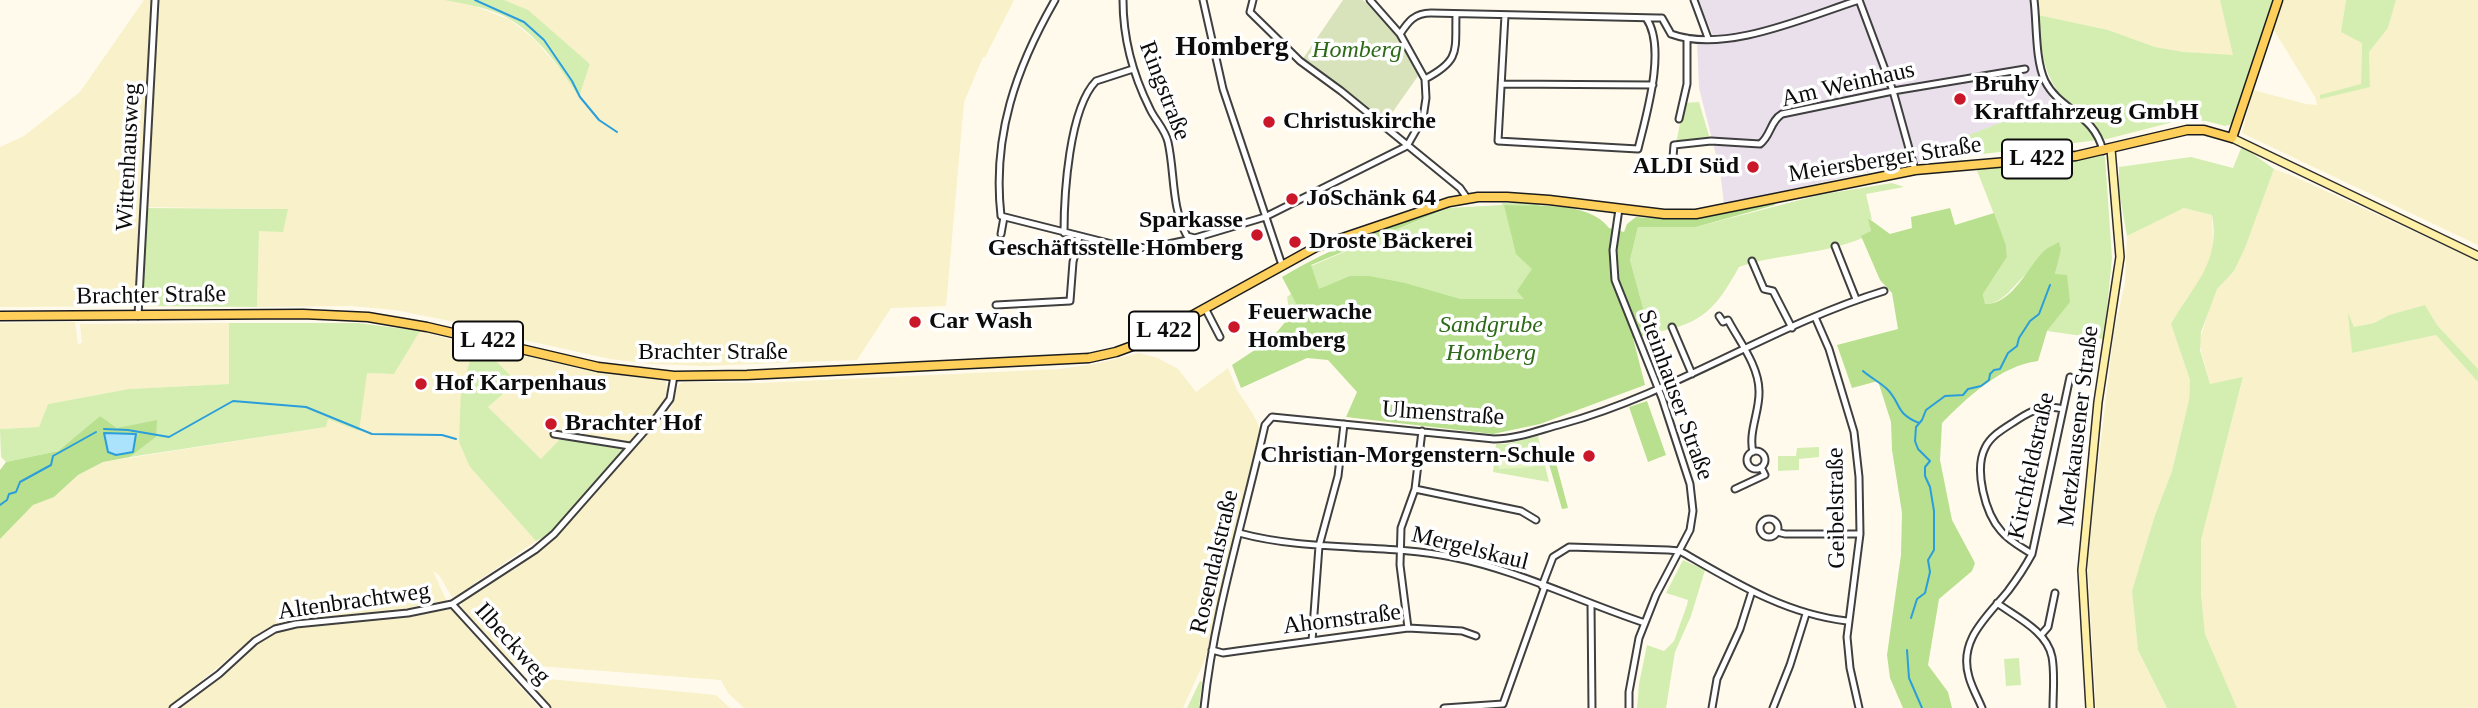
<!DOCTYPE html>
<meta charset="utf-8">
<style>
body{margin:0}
canvas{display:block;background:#fffaec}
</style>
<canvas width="2478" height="708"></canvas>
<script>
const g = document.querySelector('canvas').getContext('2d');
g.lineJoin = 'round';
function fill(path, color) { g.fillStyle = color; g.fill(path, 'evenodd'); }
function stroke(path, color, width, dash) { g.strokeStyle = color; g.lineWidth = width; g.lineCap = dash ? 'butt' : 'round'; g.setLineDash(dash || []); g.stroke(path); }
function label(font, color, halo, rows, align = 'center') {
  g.font = font + ' Georgia,serif'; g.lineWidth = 7; g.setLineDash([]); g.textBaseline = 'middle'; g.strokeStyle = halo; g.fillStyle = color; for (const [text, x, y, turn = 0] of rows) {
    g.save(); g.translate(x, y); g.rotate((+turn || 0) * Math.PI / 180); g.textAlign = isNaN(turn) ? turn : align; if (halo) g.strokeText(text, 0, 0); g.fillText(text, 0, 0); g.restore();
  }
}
const industrial = new Path2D(`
 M1697,0H2030L2036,33L2038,72L2054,106L2010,119L1957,140L1958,157L1902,165L1724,204L1720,171L1699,88L1697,43L1716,42Z`);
const farmland = new Path2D(`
 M144,0H444L472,5L510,20L534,39L565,75L579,97L590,64L528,11L504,0H1014L985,57H983L964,102L946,306L891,308L857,360L704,366L652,364L610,359L488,332L460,323L395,310L351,306L257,307L259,231L287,209L145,207L140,306L0,307V147L24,136L80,92Z
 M2035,0H2220L2234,56L2184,52L2155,47L2108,30L2038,15Z
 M2281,0H2346L2341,32L2362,42L2361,85L2359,89L2370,87L2369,52L2388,28L2396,0H2478V245L2242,133L2253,90L2306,104L2317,105L2315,97L2272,27Z
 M2274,169L2293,176L2478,261V369L2437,325L2425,305L2389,315L2374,323L2358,326L2354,327L2350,318L2352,353L2436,335L2478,382V708H2237L2205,634L2201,594V540L2243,378L2210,384L2199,343L2211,303L2217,289L2234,271L2245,248Z
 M2184,208L2212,215L2213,251L2204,275L2185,301L2171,324L2190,380L2189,400L2172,471L2154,518L2132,591L2138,650L2167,708H2096L2087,556L2114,332L2125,283L2127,236Z
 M75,322L78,344L82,343L80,324L229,323V384L129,389L48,404L39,427L0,429V323Z
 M420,331L474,346L461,392L470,467L536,541L456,596L452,597L439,575L433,571L447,602L439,605L304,620L270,627L256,635L169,708H0V539L33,505L54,497L78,475L103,462L326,427L328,419L367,373L394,374Z
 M498,349L580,369L666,381L667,394L665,400L630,443L565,432L542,460L488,407L517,383L495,360Z
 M1139,353L1158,358L1178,369L1196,392L1228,368L1237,390L1253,414L1261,431L1205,659L1183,708H744L728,693L721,680L512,664L461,607L462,601L539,552L554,540L671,408L678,385L684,382L760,383L1060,369L1095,364Z
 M451,609L539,708H178L230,668L265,635L280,630Z
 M528,677L716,695L730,708H551L526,680Z`);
const green = new Path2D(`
 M444,0H504L528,10L590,64L579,97C562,70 540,38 511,20C492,8 466,4 444,0Z
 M2220,0H2273L2232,124L2225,126L2206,121L2181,120L2107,139L1958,157L1956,140L2010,119L2054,106L2064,100C2040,69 2043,52 2038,15L2108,30L2155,47L2184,52L2233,55Z
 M2346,0H2396L2388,28L2369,52L2370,87L2320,99V95L2361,84L2362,43L2341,32Z
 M1699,102L1710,139L1676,143L1684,103Z
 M2242,146L2274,169L2245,248L2234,271L2217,289L2201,332L2200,350L2210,384L2243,377L2201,540V594L2205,634L2237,708H2167L2138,650L2132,591L2154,518L2172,471L2189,400L2190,380L2171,324C2193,285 2221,263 2212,215L2184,208L2127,236L2119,191V167L2191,157L2233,168Z
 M2101,155L2105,157L2112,258L2104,339L2047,331L2070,301L2055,274L2061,250C2050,257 2039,264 2029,272C2014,283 2005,304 1985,304L1983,294L2007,257L2006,245L1976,168Z
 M1892,183L1904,187L1866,194L1872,220L1869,218L1871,232L1862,236V238C1824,255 1779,253 1739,267C1716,308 1704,323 1657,332L1645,315L1630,260L1638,227H1696L1819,195Z
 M1502,203H1539L1541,229L1561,288L1340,355L1295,347L1287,297L1302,285L1311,266L1448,208L1502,205Z
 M145,208L288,209L283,232L259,231L257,307L140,306Z
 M2425,305L2437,325L2478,369V382L2436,335L2352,353L2348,313L2354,327L2374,323L2389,315Z
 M229,323H358L420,331L394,374L367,373L359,431L328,419L326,427L130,457L156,437L117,428L100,416L58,451L6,462L1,457L0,429L39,427L48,404L129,389L229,384Z
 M474,346L498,349L495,360L517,382L488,407L541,459L560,439L622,448V451L548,535L536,541L470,467L459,442L461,392Z
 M1538,436L1549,482L1493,472L1495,457H1498L1499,469L1532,452L1498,454L1495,453L1496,444H1506Z
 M1819,447V457L1799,459V470L1778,471V456H1796L1797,448Z
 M1683,560L1705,570L1691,616L1675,652L1666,708H1637L1639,684L1647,645L1664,651L1674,641L1687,605L1688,600L1666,593Z
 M2019,658L2021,685L2006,686L2004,659Z
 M1200,681L1202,682L1199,708H1187Z`);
const forest = new Path2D(`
 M1774,202L1775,205L1696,227H1638L1630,260L1645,315L1657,332L1633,338L1645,385L1540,424L1493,434L1346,417L1357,392L1328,360L1307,358L1241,388L1232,365L1270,340L1298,307L1282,277C1334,246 1389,225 1448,208L1311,265L1319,289L1350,276H1369L1405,283L1460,299H1524L1517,291L1532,269L1516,254L1504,205C1536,207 1588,200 1609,228L1624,232L1627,224L1636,217C1691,222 1721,215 1774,202Z
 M1950,208L1955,225L1994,213L2006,245L2007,257L1983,294L1985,304C2012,305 2027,268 2044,251C2048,247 2054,245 2059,242L2061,250L2055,274L2067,275L2070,302L2047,331L2038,361C2000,366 1968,397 1942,423L1940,460L1952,520L1975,563L1972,571L1939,599L1928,665L1948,692L1952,708H1903L1890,678L1887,655L1901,555L1902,513L1892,450L1891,422L1878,381L1852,388L1837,345L1898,329L1892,293L1880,280L1861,236L1871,231L1868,218L1890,234L1912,228L1911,217Z
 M1647,401L1666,455L1648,462L1629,407Z
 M100,416L117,428L157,420L156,437L130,457L103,462L78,475L54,497L33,505L0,539V470L6,462L58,451Z
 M1556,463L1568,508L1562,509L1549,464Z`);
const cemetery = new Path2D(`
 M1343,0H1363C1384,21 1410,46 1418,76L1385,123L1302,60Z`);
const pitch = new Path2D(`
 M1532,452L1533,467L1499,469L1498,454Z`);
const water = new Path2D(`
 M104,433L136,434L133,452L116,455L108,452Z`);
const stream = new Path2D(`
 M475,0L524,22L544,40L572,81L580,97L599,120L617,132
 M1863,371C1870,377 1879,382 1886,388C1902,403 1894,413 1919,423
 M104,429L128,430L169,437L233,401L306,407L372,434L442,435L456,439
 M0,505L7,500L9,494L16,492L20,482L51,465L53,456L96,432
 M1911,618L1917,599L1925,593L1930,572L1928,560L1934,550V511L1930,487L1925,476V467L1930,461L1918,449L1915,441L1916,427L1922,420L1926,410L1945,396L1963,395L1968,389L1981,386L1989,380L1990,374L1994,370L2000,369L2008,353L2017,346L2019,338L2030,321L2039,314L2050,285
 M1907,650L1909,678L1922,708`);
const street = new Path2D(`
 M1055,0C1016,68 992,136 1001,216L1120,246L1149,248L1192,239
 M1123,0C1123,39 1132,73 1150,109C1155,120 1165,129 1168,142C1175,173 1171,207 1187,236L1195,238L1265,217L1407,146L1423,118L1426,98L1425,79L1400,34L1370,0
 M1203,0L1223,89L1282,265
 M1253,0L1250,12L1300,61L1341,91L1460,188L1467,198
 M1694,0L1708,38
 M1859,0L1893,91L1915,170
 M2034,0C2037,24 2035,60 2045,81C2060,111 2094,113 2103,151
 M1505,15L1498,141L1638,149C1646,116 1667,47 1646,18
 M1400,34C1408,22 1414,13 1431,13L1658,18H1662L1671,34
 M1671,34C1725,54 1806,17 1859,0
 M1425,79C1461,60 1455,51 1456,14
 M1502,84L1653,85
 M1679,119L1687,84V38
 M1672,169L1674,145L1711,141L1760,144C1771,136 1770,121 1782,114L1893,91L2025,69
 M1619,209L1613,250L1615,280L1662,398L1690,484L1693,511L1690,530L1656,595L1639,638L1629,692V708
 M1064,233C1064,194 1069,109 1096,81L1133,69
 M1001,234L1004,217
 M1835,246L1856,299
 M1752,261L1764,289L1773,291L1792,328
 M996,305L1070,301L1073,262L1079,237
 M1205,308L1220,337
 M138,316L155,0
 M1719,316L1723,322L1728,320C1739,341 1759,366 1759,391C1760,411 1748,432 1753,452
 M1815,317L1829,349L1854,432L1859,477L1860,534L1847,637L1850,668L1859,708
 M1672,327L1692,374
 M554,434L630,446
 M1747 460a9 9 0 1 1 18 0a9 9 0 1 1-18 0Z
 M1415,489L1521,511L1536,520
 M1735,489L1765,475L1761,467
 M1760 528a9 9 0 1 1 18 0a9 9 0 1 1-18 0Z
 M1777,532L1785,534H1860
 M1239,533C1309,552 1381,543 1452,557C1518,570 1581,602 1645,623
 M2032,554C2021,547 2009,541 2001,531C1985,513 1974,470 1985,448C1991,435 2005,428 2017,420C2032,410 2046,404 2063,409
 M1542,586L1553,557L1569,547L1668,550L1680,551C1734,582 1785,614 1847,621
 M1997,603C2016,617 2047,631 2052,657C2055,673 2053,692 2053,708
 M452,604L547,708
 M1591,604L1592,708
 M1408,628L1400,565L1401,528L1415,489L1422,431
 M2041,635L2048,627L2055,593
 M1312,641L1319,546L1338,476L1344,424
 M1212,650L1223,653L1237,651L1408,628L1462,631L1476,636
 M173,708L219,674L255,641L275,629L296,624L408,613L452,604L535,550L554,534L656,418L670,399L674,376
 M1204,708C1214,612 1244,519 1265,425L1272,417L1494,439C1517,439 1539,430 1562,424C1675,393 1773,325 1884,291
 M1444,708L1503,704L1545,586
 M1712,708L1717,679L1740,629L1752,591
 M1773,708L1790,665L1806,614
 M1982,708C1978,698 1972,688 1969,677C1958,640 1987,617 2008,591C2017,579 2025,567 2032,554L2070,377`);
const secondary = new Path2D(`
 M2232,138L2478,256
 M2090,708L2082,570L2098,402L2120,257L2111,149`);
const primary = new Path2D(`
 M0,316L303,314L368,317L427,327L598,367L674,376L747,375L1089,358L1116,352L1146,341L1316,247L1449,202L1478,197H1507L1549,200L1664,214H1696L1915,170L2076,156L2187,130H2204L2232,138L2278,0`);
const markers = [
 [1960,99,7,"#ca1729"],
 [1269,122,7,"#ca1729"],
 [1753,167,7,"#ca1729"],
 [1292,199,7,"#ca1729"],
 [1257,235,7,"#ca1729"],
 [1295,242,7,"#ca1729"],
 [915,322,7,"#ca1729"],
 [1234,327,7,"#ca1729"],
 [421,384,7,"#ca1729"],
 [551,424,7,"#ca1729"],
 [1589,456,7,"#ca1729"]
];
const shields = [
 [2037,159,70],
 [1164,331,70],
 [488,341,70]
];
const shieldNames = [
 ["L 422",2037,159],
 ["L 422",1164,331],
 ["L 422",488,341]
];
const parkNames = [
 ["Homberg",1357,51],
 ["Sandgrube",1491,326],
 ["Homberg",1491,354]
];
const streetNames = [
 ["Am Weinhaus",1848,85,-13],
 ["Ringstraße",1164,91,69],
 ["Wittenhausweg",129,157,-87],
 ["Meiersberger Straße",1885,160,-9],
 ["Brachter Straße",151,296,-1],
 ["Brachter Straße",713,353],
 ["Steinhauser Straße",1675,395,70],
 ["Ulmenstraße",1443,414,4],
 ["Metzkausener Straße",2079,426,-83],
 ["Kirchfeldstraße",2032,466,-78],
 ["Geibelstraße",1837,508,-91],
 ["Mergelskaul",1470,549,14],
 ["Rosendalstraße",1215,562,-77],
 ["Altenbrachtweg",354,602,-8],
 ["Ahornstraße",1342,620,-7],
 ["Ilbeckweg",512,644,48]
];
const poiNames = [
 ["Bruhy",1974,85],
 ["Kraftfahrzeug GmbH",1974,113],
 ["Christuskirche",1283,122],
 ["ALDI Süd",1739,167,"right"],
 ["JoSchänk 64",1306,199],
 ["Sparkasse",1243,221,"right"],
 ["Geschäftsstelle Homberg",1243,249,"right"],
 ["Droste Bäckerei",1309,242],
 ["Feuerwache",1248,313],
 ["Homberg",1248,341],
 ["Car Wash",929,322],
 ["Hof Karpenhaus",435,384],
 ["Brachter Hof",565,424],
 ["Christian-Morgenstern-Schule",1575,456,"right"]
];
const quarterNames = [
 ["Homberg",1232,48]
];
fill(industrial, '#eae0ec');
fill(farmland, '#f8f1c9');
fill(green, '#d4eeb1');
fill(forest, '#b8e08f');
fill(cemetery, '#d8e3bb');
fill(pitch, '#e6f4c4');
fill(water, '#abe2fc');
stroke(water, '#2a9edb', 2);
stroke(stream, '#2a9edb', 2);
stroke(street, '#3f3f3f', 9);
stroke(secondary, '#2e2e2e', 10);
stroke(primary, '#1d1d1d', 11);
stroke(street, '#fff', 5);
stroke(secondary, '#fff0a7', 7);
stroke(primary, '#ffcf5c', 8);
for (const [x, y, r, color] of markers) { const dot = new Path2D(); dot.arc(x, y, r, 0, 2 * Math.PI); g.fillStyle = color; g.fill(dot); stroke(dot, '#fff', 2.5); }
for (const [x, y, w] of shields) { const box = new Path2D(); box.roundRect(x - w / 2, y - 19.5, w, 39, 5); g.fillStyle = '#fff'; g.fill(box); stroke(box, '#0c0c0c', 2); }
label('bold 23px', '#0c0c0c', null, shieldNames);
label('italic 24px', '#2c6a17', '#fff', parkNames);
label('24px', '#0c0c0c', '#fff', streetNames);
label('bold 24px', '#0c0c0c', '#fff', poiNames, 'left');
label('bold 28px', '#0c0c0c', '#fff', quarterNames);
</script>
